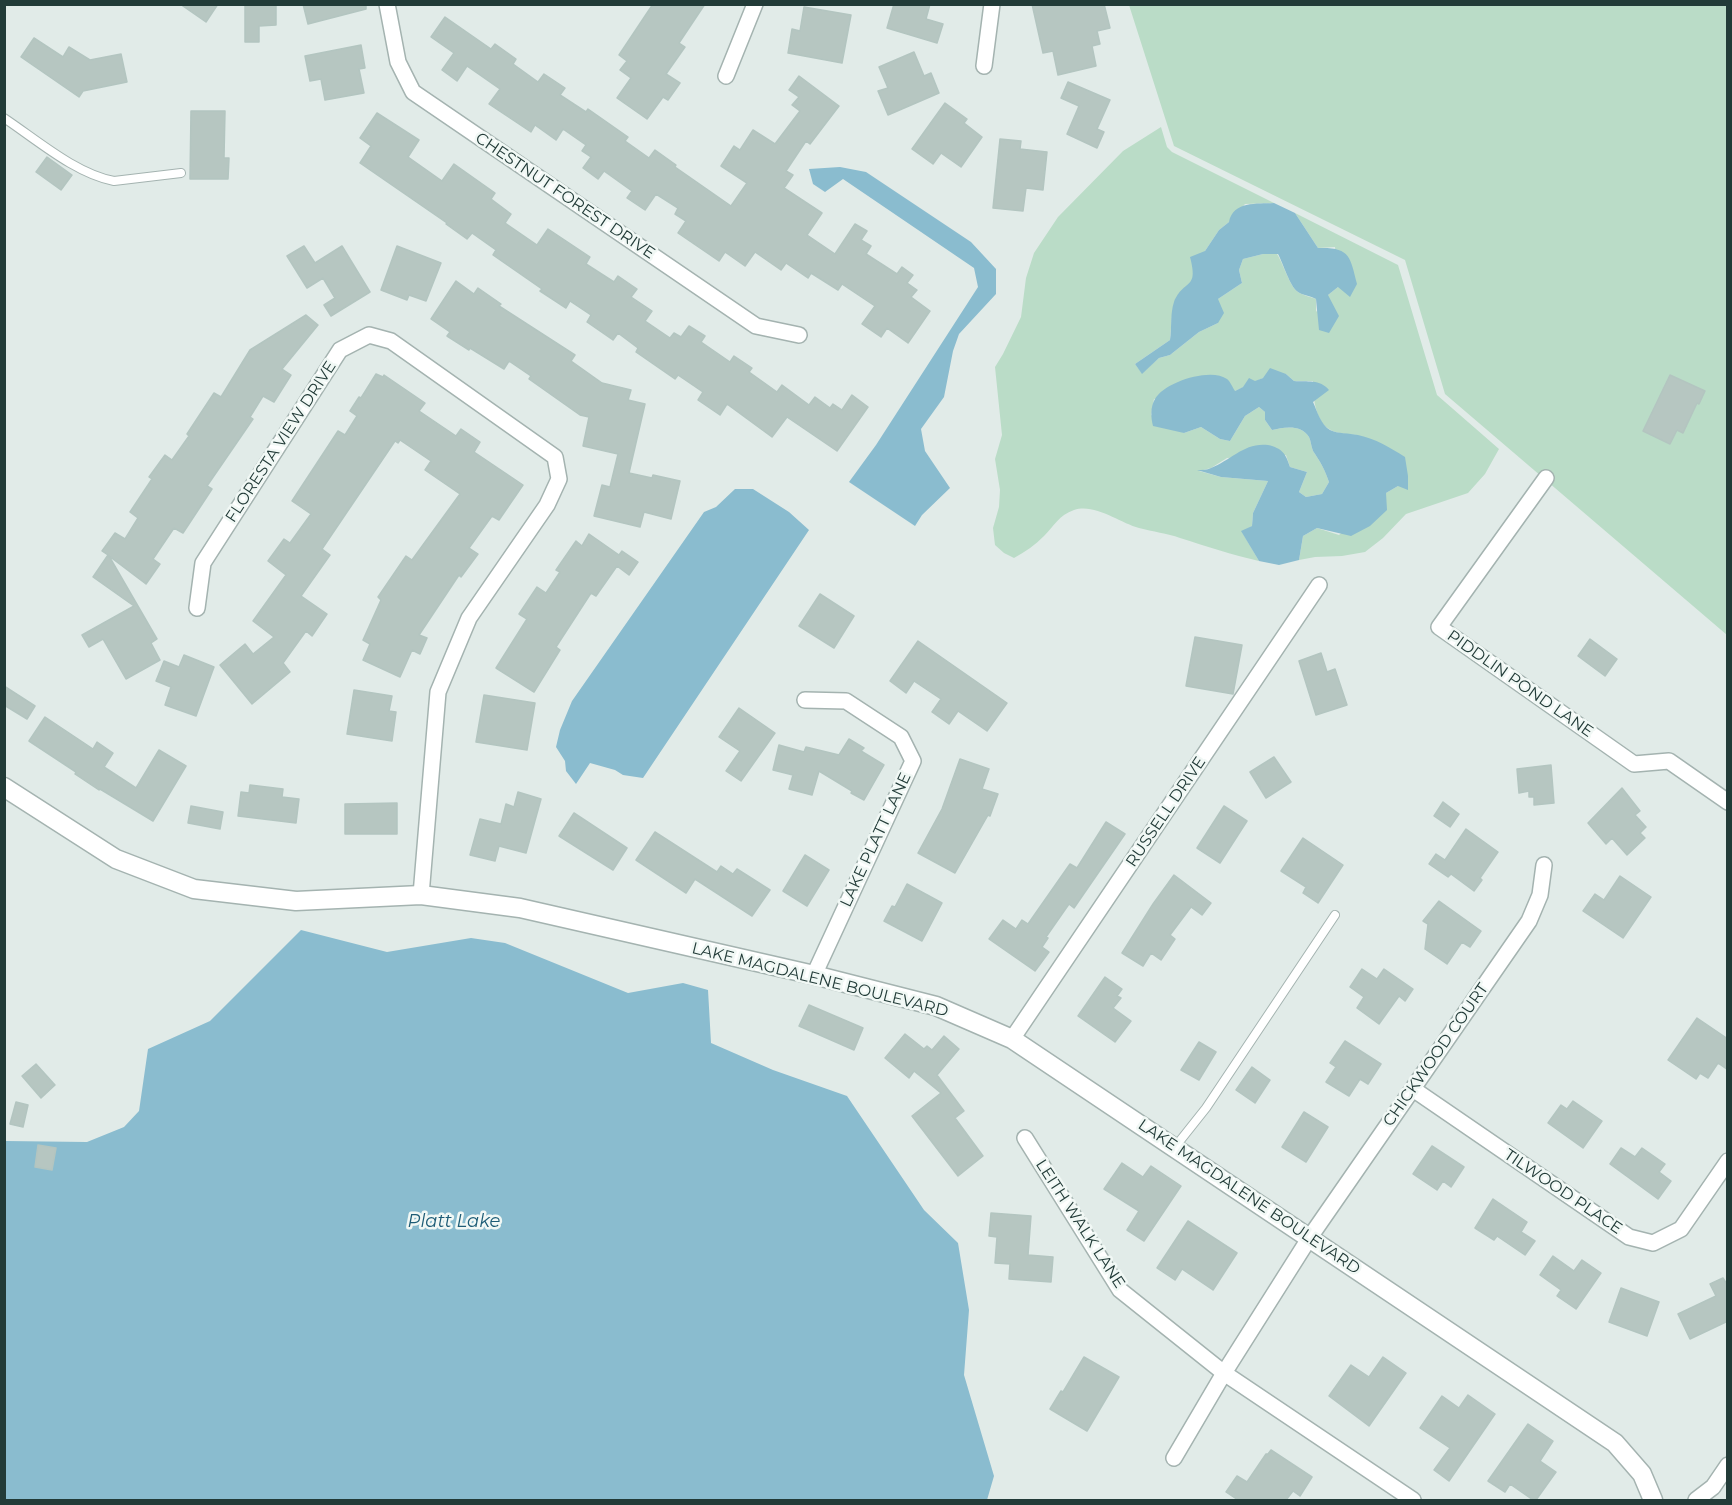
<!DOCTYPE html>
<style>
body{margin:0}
#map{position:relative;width:1732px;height:1505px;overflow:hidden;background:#e1ebe8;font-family:Montserrat,sans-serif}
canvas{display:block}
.frame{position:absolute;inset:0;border:6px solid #223b38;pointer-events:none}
</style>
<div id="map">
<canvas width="1732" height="1505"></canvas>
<div class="frame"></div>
</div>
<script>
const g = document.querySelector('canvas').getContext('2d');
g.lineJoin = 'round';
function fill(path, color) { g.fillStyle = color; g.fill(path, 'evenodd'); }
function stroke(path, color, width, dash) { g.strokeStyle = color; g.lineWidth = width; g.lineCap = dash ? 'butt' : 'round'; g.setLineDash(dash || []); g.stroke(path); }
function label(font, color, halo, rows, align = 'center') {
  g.font = font + ' Montserrat,sans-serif'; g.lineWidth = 5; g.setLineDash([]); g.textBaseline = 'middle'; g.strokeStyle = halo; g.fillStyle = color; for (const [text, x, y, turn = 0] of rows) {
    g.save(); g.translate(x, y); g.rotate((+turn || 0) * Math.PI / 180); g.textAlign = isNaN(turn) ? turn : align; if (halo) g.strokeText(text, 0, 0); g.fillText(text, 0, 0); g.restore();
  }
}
const green = new Path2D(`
 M1129,5H1727V635L1445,394L1405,260L1174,146Z
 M1161,127L1167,147L1172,152L1274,203L1245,204L1229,222L1219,230L1205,251L1194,273L1192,282L1180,294L1172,315L1170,340L1135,364L1142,373L1159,358L1170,355L1199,332L1218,323V299L1242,283L1239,270L1243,259L1263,254H1277C1283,263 1290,287 1298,292C1302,295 1311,297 1316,299V312L1328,295L1338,287L1335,247L1318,248L1295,213L1398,265L1437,395L1499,449L1485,474L1468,493L1406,514L1383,538L1365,552L1342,556L1315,557L1299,560L1303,536L1317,528L1339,535L1386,493L1398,486L1357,435C1347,434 1337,434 1329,429C1315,421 1313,396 1313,381H1294L1286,374L1263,378L1235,391L1154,399L1151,415L1184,433L1201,427L1220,439L1230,441L1245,416L1259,407L1265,412V420L1272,430C1284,427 1301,424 1309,437C1311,441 1311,446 1313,451C1320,461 1325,470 1329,482L1322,494L1306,497L1299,492L1307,472L1290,467L1286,455L1227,458L1211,468L1199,471L1221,477L1268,481L1253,513L1252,526L1242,532L1259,561C1232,555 1206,546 1180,538C1167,533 1153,532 1139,528C1120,523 1095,503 1074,510C1059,515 1054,526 1044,536C1035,545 1025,552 1014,558L1004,553L995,545L993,528L999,507L1000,490L995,459L1002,435L995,367L1003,354L1021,317L1026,278L1034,253L1058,217L1123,151Z`);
const water = new Path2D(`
 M840,167L866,172L971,242L996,269V294L959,334L953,351L944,397L921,429L925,451L950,488L922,515L915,526L849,482L876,445L978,287L974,268L843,179L825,192L813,184L809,169Z
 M1274,203L1295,213L1318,248C1350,247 1350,256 1357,284L1350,297L1338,287L1328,295L1339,316L1329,333L1319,330L1316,299C1311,296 1302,295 1298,292C1290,287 1283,263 1278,254H1263L1243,259L1239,270L1242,283L1218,299L1224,313L1218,323L1199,332L1170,355L1159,358L1142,374L1135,364L1170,340C1172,327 1170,314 1174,302C1184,278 1199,291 1190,257L1205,251L1219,230L1229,222C1233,201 1257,204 1274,203Z
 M1270,368L1286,374L1294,381C1307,382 1320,379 1329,390L1313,402C1317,411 1321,425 1330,430C1338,434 1349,433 1358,435C1376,439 1389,447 1405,457L1408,476V490L1398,486L1386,493L1387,510L1370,526L1351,536L1317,528L1303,536L1299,560L1279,565L1259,561L1241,531L1252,526L1253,513L1268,481L1221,477L1197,470C1202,470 1207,470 1211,468C1231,460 1245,442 1268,445C1282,448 1286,454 1290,467L1307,472L1299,492L1306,497L1322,494L1329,482C1325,470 1320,461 1313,451C1311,446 1311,441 1309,437C1301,424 1284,427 1272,430L1265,420V412L1259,407L1245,416L1230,441L1220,439L1201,427L1184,433L1153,426C1151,418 1150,407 1155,399C1164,382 1211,367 1227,379C1230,381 1233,388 1235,391L1243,387L1249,378L1255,381L1263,378Z
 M735,489H753L789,512L809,530L643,778L623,775L615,770L590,763L576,784L566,771L565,761L556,747L560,730L572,701L704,512L716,507Z
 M301,930L387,952L471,938L505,943L628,993L683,983L708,990L711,1043L773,1070L847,1096L924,1210L958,1243L969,1310L964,1375L994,1476L987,1500H5V1141L87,1142L124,1127L139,1111L148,1049L210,1021Z`);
const building = new Path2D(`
 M180,4H218L206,22Z
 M245,4H276V25L259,26V42H245Z
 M303,4H366V9L308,24Z
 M653,4H705L679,43L685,47L666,74L680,83L668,100L663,97L647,119L617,98L631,78L620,70L627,61L619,55Z
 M894,4H930L926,19L943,24L937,43L887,28Z
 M1032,4H1104L1110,28L1097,31L1100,44L1092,46L1096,66L1058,75L1053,51L1043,53Z
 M804,7L851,15L842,63L788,53L792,29L800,31Z
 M445,17L491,49L495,44L516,59L513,64L538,82L544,74L565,88L560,95L586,112L588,109L628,137L625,141L649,158L655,150L676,165L675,167L731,206L747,183L721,166L734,146L740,150L753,130L775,144L800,111L792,105L799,97L789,90L799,76L839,106L810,144L806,141L786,171L793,175L784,188L822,213L807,235L835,254L855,224L867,231L861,240L871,246L866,254L897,274L902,267L913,275L907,283L917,290L911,297L930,311L908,343L887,328L881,337L862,324L875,306L842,284L838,290L811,273L808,278L786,263L781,270L755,252L745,266L725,252L719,261L678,233L686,221L675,214L678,208L656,194L645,210L627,198L632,191L604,171L598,179L583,168L591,157L582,151L586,145L563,129L556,140L535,125L531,132L489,104L500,89L467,66L457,81L442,70L454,53L431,37Z
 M34,38L63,57L69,47L90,60L121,54L127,82L83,91L79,97L21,57Z
 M361,45L365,68L359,69L364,93L325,100L321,79L310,81L305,56Z
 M914,52L924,76L931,73L939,93L888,115L878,91L888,88L879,67Z
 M1068,82L1110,100L1097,129L1104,132L1097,148L1067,134L1079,106L1061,98Z
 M945,103L967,119L964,123L982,137L961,167L941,153L933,164L912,149Z
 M191,111H225L224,158H229L228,179H190Z
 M377,113L419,140L408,157L442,181L454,164L495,193L491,199L511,214L505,223L537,245L548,229L590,257L586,264L614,282L618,276L637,289L631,297L652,311L645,321L670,338L674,333L681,337L689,326L705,336L701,342L730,362L734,356L752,368L749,372L777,392L782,385L809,405L815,397L830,408L833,404L842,410L852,395L868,407L837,451L787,417L772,437L727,404L720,415L698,400L703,392L678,375L675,379L636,352L638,348L618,333L613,340L587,322L591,315L570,301L566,308L540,291L542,289L493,255L496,250L472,233L467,239L446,224L447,223L360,163L371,146L360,138Z
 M1000,139L1021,141L1020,149L1047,152L1043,190L1026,188L1023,211L993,208Z
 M47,157L72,175L61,190L36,172Z
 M304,246L315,263L342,246L370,292L331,316L324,305L335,298L323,278L307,288L287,256Z
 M397,246L441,263L426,301L409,295L407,300L381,290Z
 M456,281L474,294L478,288L501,304L499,306L575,355L571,361L602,383L631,390L628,400L645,404L629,473L652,478L653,475L680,481L671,519L644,512L640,527L594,516L602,485L610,487L618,454L583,446L589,417L580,415L529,379L531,376L509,361L504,369L470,348L469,350L447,336L450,332L431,319Z
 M306,315L318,325L282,369L291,375L274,402L263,396L250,417L253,419L207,486L212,489L183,533L174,528L153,559L160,564L146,584L109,556L157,639L151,643L160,660L126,679L103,639L89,647L82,635L134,606L93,577L108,555L102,551L115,533L125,539L138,518L130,512L152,479L149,477L165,455L172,460L189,436L187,434L214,393L221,397L250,350Z
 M376,374L383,377L384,375L425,403L419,411L456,436L461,429L480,442L474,452L523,485L499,520L492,516L469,548L478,554L461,577L459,575L419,635L427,638L420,654L412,650L400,677L363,660L370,644L363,640L381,600L378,597L406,556L412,560L460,494L425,470L431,461L400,440L398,443L395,441L322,549L330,555L301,596L327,614L312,636L306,631L283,663L290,672L252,704L220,665L245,644L253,654L274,637L253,621L286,575L268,561L284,539L290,543L311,514L292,501L338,431L345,435L357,416L350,411L359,397L361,398Z
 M1670,375L1705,391L1699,404L1697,403L1683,433L1677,430L1670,444L1643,431Z
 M589,534L619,555L622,551L638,562L629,575L617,566L596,596L591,593L556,647L560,650L534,692L496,668L527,619L519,614L537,587L546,593L560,572L556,570L576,541L582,546Z
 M820,594L854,616L834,648L799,626Z
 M1195,637L1242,645L1233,694L1186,686Z
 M1590,639L1617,659L1605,676L1578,656Z
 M918,641L1007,703L987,731L958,711L949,724L932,712L941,699L914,681L906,693L890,681Z
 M1321,653L1327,672L1335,669L1347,705L1316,715L1299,661Z
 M184,655L214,667L196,716L165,705L171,687L156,681L164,661L179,667Z
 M4,686L35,706L27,719L4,705Z
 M354,690L392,696L389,711L396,712L392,741L347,734Z
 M484,695L535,703L527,750L476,742Z
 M739,708L775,733L741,781L726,771L740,751L719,737Z
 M45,717L93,749L97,742L113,753L104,767L136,788L159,750L186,766L153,821L100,789L99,790L75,774L76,772L29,741Z
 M849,739L864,748L861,751L884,765L864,800L851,793L852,791L819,771L812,795L789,789L793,775L773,770L779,745L804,752L806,747L839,755Z
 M1274,757L1291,782L1266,798L1250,772Z
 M960,759L989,769L982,789L998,794L990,816L988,815L955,873L918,853L942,809Z
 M1551,765L1554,803L1534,805V797H1529V791L1519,793L1517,769Z
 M250,785L283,789L282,797L299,799L296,823L238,816L241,792L249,793Z
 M1622,788L1640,811L1635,815L1646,827L1640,833L1645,838L1627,855L1612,838L1606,844L1588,823Z
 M518,792L541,799L526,853L499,846L495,861L470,855L480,819L501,824L506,804L514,807Z
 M1443,802L1459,814L1450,827L1434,816Z
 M397,803V834H345V804Z
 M191,806L223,812L220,829L188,823Z
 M1224,806L1247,821L1220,863L1197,848Z
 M574,813L627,848L613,870L559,836Z
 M1106,822L1125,834L1074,908L1069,904L1046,937L1048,938L1042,947L1049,952L1035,971L989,939L1003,920L1016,929L1022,920L1028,924L1070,864L1077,868Z
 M1466,829L1498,852L1480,878L1482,880L1474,891L1451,874L1448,877L1429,864L1436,854L1445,860Z
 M655,832L717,872L721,866L733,874L737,869L770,890L752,916L695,879L686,893L636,860Z
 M1303,838L1343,865L1318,903L1303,893L1306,887L1281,871Z
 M805,855L829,870L807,906L783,891Z
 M1174,875L1211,903L1202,915L1191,907L1170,935L1175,939L1161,960L1151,953L1143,966L1122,953L1153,904Z
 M1620,876L1651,897L1623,938L1583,911L1595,894L1604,900Z
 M907,884L942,903L922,941L884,921L892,906L895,907Z
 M1439,901L1481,931L1470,947L1462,942L1447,964L1425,949L1428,924L1423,921Z
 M1362,969L1377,979L1384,969L1413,989L1405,1001L1399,996L1379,1024L1357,1008L1364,997L1350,987Z
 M1105,977L1122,989L1117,996L1121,998L1113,1008L1131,1021L1115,1042L1078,1016Z
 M809,1005L863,1028L854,1050L799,1026Z
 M1697,1018L1728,1039V1070L1718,1063L1708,1078L1700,1073L1696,1079L1668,1060Z
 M905,1034L924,1049L927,1046L932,1050L944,1036L959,1049L937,1075L964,1111L955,1118L983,1156L958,1176L912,1116L941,1093L914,1071L909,1078L885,1058Z
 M1345,1041L1381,1064L1368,1084L1360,1079L1349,1096L1326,1082L1336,1067L1330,1063Z
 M1199,1042L1216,1052L1199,1080L1181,1070Z
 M36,1064L55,1085L41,1098L22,1076Z
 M1252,1067L1270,1080L1255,1103L1236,1090Z
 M1573,1101L1602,1121L1583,1148L1548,1123L1561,1105L1567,1109Z
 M16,1102L28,1105L23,1127L10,1124Z
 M1304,1112L1328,1127L1306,1162L1282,1147Z
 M38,1145L56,1148L52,1170L35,1167Z
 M1432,1146L1464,1167L1451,1187L1443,1181L1437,1190L1413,1174Z
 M1621,1148L1635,1157L1642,1148L1665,1164L1659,1172L1671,1181L1658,1199L1610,1164Z
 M1122,1163L1143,1177L1151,1166L1181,1186L1144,1241L1127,1230L1139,1211L1104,1189Z
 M1493,1199L1527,1222L1521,1232L1535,1241L1525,1255L1497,1236L1494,1240L1475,1228Z
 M991,1213L1031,1216L1028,1255L1053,1257L1051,1282L1009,1279L1010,1264L995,1263L997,1237L989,1236Z
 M1188,1221L1237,1253L1213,1290L1182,1269L1175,1280L1157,1268Z
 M1553,1256L1574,1271L1582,1260L1601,1273L1576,1309L1557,1296L1561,1290L1540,1275Z
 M1723,1278L1728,1286V1321L1690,1339L1678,1314L1716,1296L1710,1284Z
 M1621,1288L1659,1302L1647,1336L1609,1322Z
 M1084,1357L1119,1377L1087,1431L1050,1409L1061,1391L1063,1392Z
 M1383,1357L1406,1373L1369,1426L1329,1396L1351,1365L1369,1377Z
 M1468,1395L1495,1414L1449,1481L1434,1470L1450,1448L1420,1428L1442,1396L1459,1408Z
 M1528,1424L1553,1441L1540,1461L1556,1472L1536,1500H1533L1510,1484L1505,1492L1488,1481Z
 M1271,1450L1312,1477L1300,1496L1293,1491L1286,1500H1238L1226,1492L1237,1476L1247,1482L1266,1454H1268Z`);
const service = new Path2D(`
 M4,118C37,140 76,174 114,181L181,173
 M1175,1147L1206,1108L1335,915`);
const minor = new Path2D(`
 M387,4L398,62L413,92L756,326L799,335
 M984,66L992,4
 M726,76L755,4
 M1546,478L1439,627L1634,764L1669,761L1728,802
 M197,608L203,563L340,350L369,335L391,341L555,457L559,479L547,505L469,618L438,692L421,895
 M805,700L846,701L901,737L913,761L814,975
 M1012,1039L1319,585
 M1413,1089L1629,1237L1653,1243L1681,1229L1728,1161
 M1025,1138L1120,1290L1224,1373L1413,1500
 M1174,1458L1224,1373L1310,1237L1529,921L1540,895L1544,865
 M1696,1500L1713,1487L1728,1465`);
const tertiary = new Path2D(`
 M4,787L116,859L194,889L296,901L421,895L520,908L814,975L936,1006L1012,1039L1615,1443L1642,1474L1653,1500`);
const streetNames = [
 ["CHESTNUT FOREST DRIVE",565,196,34],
 ["FLORESTA VIEW DRIVE",281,442,-57],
 ["PIDDLIN POND LANE",1520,684,35],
 ["RUSSELL DRIVE",1166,812,-56],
 ["LAKE PLATT LANE",876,840,-65],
 ["LAKE MAGDALENE BOULEVARD",820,980,14],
 ["CHICKWOOD COURT",1436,1055,-55],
 ["TILWOOD PLACE",1563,1192,34],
 ["LAKE MAGDALENE BOULEVARD",1249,1197,34],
 ["LEITH WALK LANE",1080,1224,57]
];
const waterNames = [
 ["Platt Lake",454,1222]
];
fill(green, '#badcc7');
fill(water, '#8abccf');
fill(building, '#b6c6c1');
stroke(building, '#b3c5c0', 1.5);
stroke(service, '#a4b3b0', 10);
stroke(minor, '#a4b3b0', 18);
stroke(tertiary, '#a4b3b0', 21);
stroke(service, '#fff', 8);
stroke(minor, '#fff', 15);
stroke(tertiary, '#fff', 18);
label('16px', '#223b38', '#f1f8f5', streetNames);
label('italic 18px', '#1d5c76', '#f1f8f5', waterNames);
</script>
